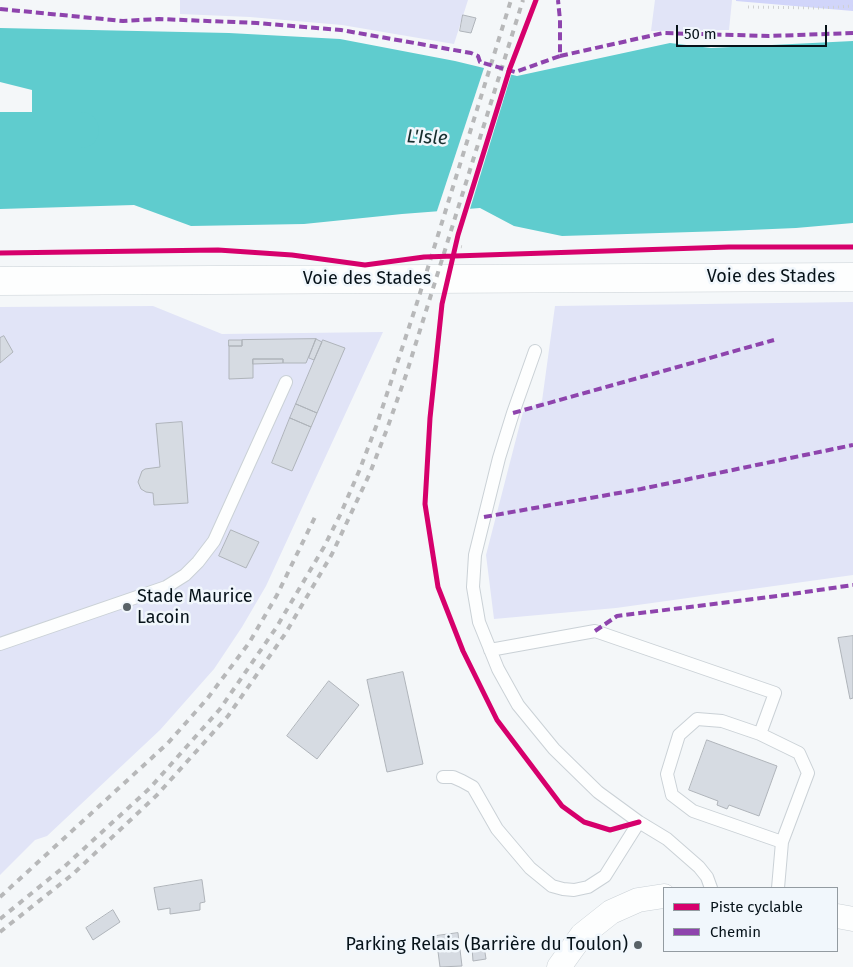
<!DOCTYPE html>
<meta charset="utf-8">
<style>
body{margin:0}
#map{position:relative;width:853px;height:967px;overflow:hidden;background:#f4f7f9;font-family:"Fira Sans",sans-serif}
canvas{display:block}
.legend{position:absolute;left:663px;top:887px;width:175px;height:65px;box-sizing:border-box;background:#f1f7fc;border:1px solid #939ba1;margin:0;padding:6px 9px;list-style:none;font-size:15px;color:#061219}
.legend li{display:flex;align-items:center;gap:10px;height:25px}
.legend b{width:25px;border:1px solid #939ba1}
.scale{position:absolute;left:676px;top:25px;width:151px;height:22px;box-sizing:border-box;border:2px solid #061219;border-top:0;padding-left:6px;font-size:15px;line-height:18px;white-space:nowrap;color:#061219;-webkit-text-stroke:4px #f1f7fc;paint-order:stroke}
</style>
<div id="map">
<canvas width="853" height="967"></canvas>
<ul class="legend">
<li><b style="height:6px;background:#d6006c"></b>Piste cyclable</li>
<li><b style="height:6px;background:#8e44ad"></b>Chemin</li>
</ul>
<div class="scale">50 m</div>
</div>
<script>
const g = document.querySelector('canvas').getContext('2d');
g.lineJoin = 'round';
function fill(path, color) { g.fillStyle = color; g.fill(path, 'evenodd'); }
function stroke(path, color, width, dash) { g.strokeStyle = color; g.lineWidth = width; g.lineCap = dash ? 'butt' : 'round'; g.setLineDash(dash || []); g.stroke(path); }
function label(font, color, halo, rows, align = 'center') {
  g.font = font + ' "Fira Sans",sans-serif'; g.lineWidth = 5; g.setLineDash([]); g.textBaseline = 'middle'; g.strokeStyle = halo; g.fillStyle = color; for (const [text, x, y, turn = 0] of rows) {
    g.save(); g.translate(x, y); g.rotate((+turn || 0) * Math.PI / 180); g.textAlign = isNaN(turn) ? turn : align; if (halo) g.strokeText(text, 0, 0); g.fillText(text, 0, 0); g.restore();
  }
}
const green = new Path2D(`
 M180,0H468L454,44L342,25L250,17L180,14Z
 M655,0H732L729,30L651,31Z
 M853,302V575L616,608L494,619L486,555L523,412L542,401L555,306Z
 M153,306L222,334L383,332L266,586L242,627L214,669L160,730L47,836L35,840L0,875V307Z`);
const forest = new Path2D(`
 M736,0H853V11L736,1Z`);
const water = new Path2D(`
 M0,28L229,33L340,39L455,61L517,76L670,43L711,48L853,41V223L796,228L725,231L562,236L514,226L480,208L402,214L304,224L191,226L134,205L0,209V143H32V90L0,82Z`);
const pier = new Path2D(`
 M485,65L512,72L469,212L436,214Z`);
const river = new Path2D(`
 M0,130H81`);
const building = new Path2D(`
 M463,15L476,18L471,33L460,31Z
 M4,336L13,352L0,363V338Z
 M316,339L322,342L314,360L309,358Z
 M316,339L306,363H283V359H253V378L229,379V346H242V340Z
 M229,340H242V346H229Z
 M323,340L345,348L317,413L296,404Z
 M253,359H283V363L253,364Z
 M296,404L317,413L311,427L290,418Z
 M290,418L311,427L292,471L272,463Z
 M182,422L188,503L154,505L153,493L146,492L141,489L138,482L142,471L145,469L160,467L156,424Z
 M231,530L259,542L246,568L219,556Z
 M853,636V698L850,699L838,638Z
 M403,672L423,764L387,772L367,680Z
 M329,681L359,705L317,759L287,736Z
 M707,740L777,766L759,816L729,805L727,809L717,805L718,801L689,790Z
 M202,880L205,902L200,903V910L170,914V908L158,910L154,888Z
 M113,910L120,922L93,940L86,928Z
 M458,933L462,966L440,967L436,936Z
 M484,946L486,959L473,961L472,948Z`);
const path = new Path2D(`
 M748,7L821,8L853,6
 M456,246L463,247`);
const service = new Path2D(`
 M535,351L513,413L499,458L475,555L473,587L479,622L498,669L518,705L554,749L598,792L639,822L667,839L699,867L707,877L711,888
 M0,644L166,587L185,575L198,562L214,541L286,382
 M490,650L595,631L775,693L760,734L799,753L808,773L782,842L778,888
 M760,734L722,721L697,719L679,735L667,774L672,795L693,811L782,842
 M443,777H453L462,781L473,787L497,829L530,868L552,886L563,889L574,890L588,887L605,876L639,822`);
const minor = new Path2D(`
 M837,916L853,919
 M559,967L582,935L611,912L638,900L664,896`);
const primary = new Path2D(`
 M0,281L853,277`);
const rail = new Path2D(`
 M0,897L168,743L207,699L249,643L277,595L317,513
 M0,919L65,866L150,788L220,709L276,628L324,547L341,513L360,469L377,424L416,306L511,0
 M0,932L73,874L157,795L228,716L285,634L332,554L370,473L387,429L406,375L523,0`);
const quiet = new Path2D(`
 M0,9L123,21L159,19L257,23L341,30L471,53L478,56L480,62L515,72L560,56V20L558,0
 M560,56L663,33L769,36L853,33
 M513,413L774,340
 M484,517L641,489L853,445
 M595,631L617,616L785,595L853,585`);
const cycleway = new Path2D(`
 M536,0L510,68L458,235L442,304L430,418L425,504L438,587L463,651L497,720L562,806L584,822L610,830L639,822
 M0,253L218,250L292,255L365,265L424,257L729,247H853`);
const markers = [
 [127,607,5,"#596267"],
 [638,945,5,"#596267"]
];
const streetNames = [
 ["Voie des Stades",771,277],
 ["Voie des Stades",367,279]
];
const poiNames = [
 ["Stade Maurice",137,597],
 ["Lacoin",137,618],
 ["Parking Relais (Barrière du Toulon)",628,945,"right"]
];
const waterNames = [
 ["L'Isle",427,138,3]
];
fill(green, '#e1e4f7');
fill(forest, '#d1d5fa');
fill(water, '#5fccce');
fill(pier, '#f4f7f9');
stroke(river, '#5fccce', 36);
fill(building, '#d6dbe2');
stroke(building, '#afb4ba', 1);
stroke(service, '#cad1d6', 14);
stroke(minor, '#cad1d6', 25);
stroke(primary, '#cad1d6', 29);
stroke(path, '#cfd0d1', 3, [1, 4]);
stroke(service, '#fdfefe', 12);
stroke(minor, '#fdfefe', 24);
stroke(primary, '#fdfefe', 28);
stroke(rail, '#b7b8b9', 4, [6, 6]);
stroke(quiet, '#8e44ad', 4, [8, 4]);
stroke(cycleway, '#d6006c', 5);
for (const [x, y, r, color] of markers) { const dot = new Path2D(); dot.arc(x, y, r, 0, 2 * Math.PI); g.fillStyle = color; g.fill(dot); stroke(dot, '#f1f7fc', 2); }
label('18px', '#061219', '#f1f7fc', streetNames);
label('18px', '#061219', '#f1f7fc', poiNames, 'left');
label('italic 19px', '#172f2f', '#f1f7fc', waterNames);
</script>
